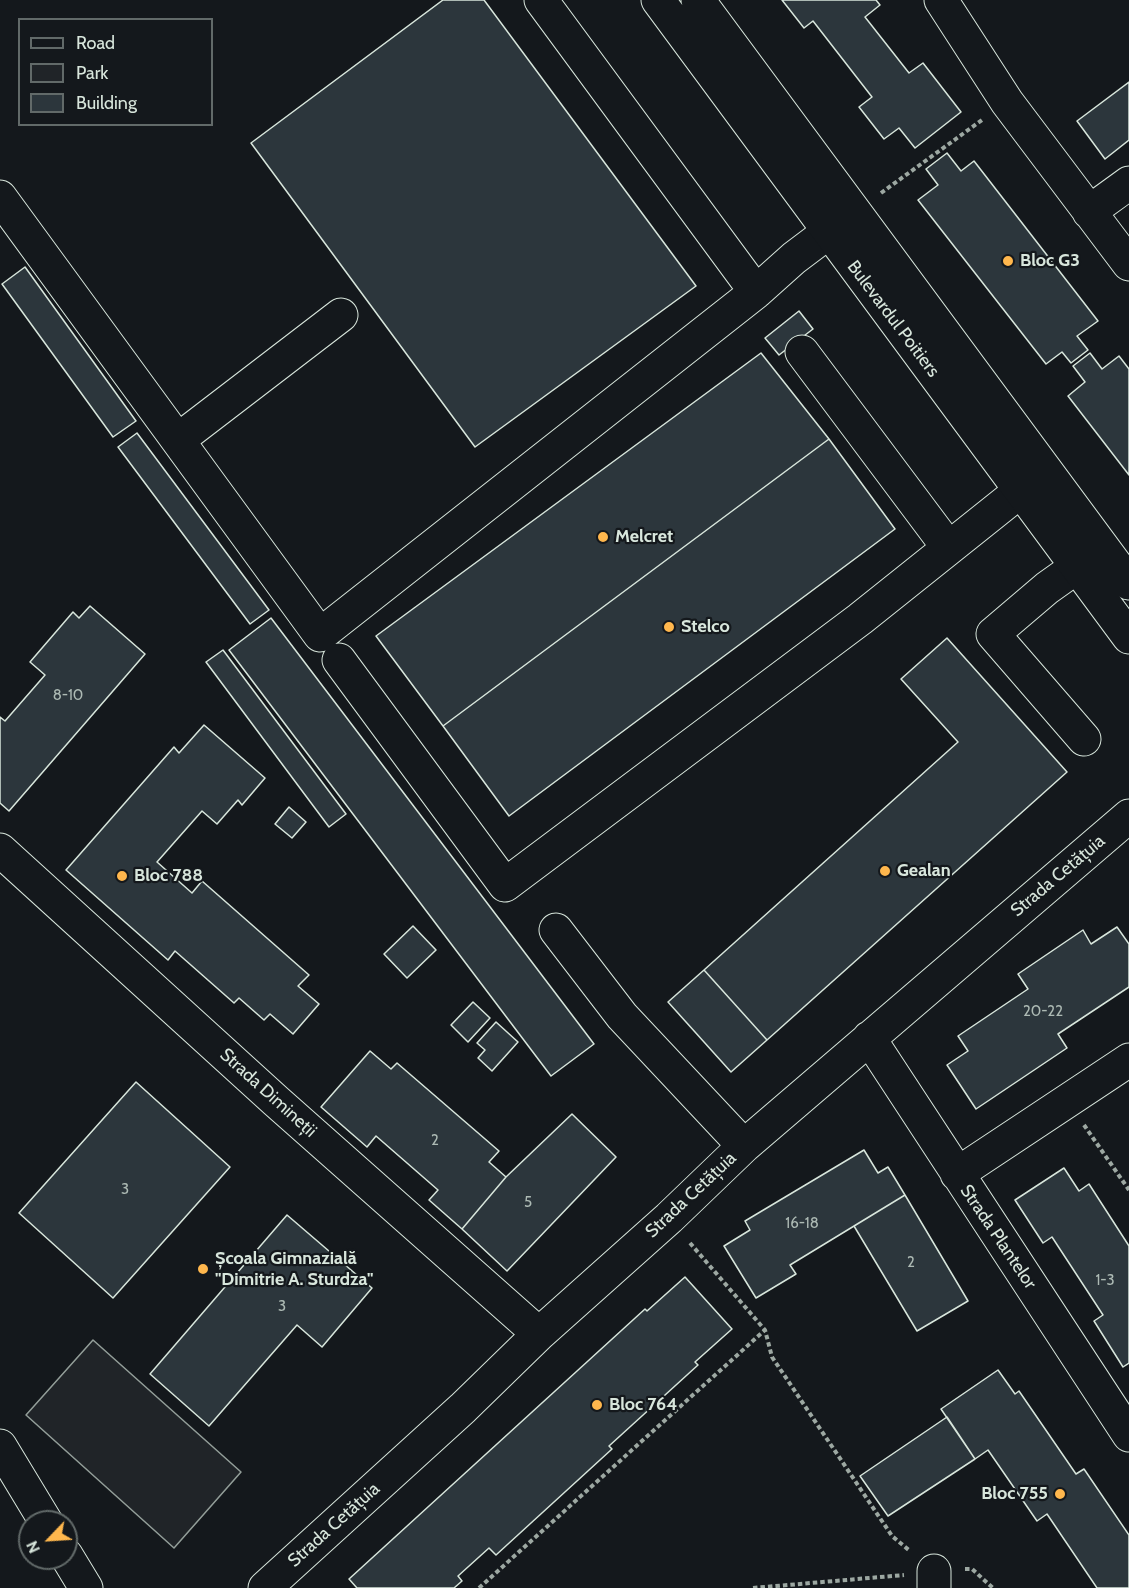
<!DOCTYPE html>
<meta charset="utf-8">
<style>
body{margin:0}
#map{position:relative;width:1129px;height:1588px;overflow:hidden;background:#14181c;font-family:Cabin,sans-serif}
canvas{display:block}
.legend{position:absolute;left:18px;top:18px;width:195px;height:108px;box-sizing:border-box;background:#14181c;border:2px solid #626a69;margin:0;padding:8px 10px;list-style:none;font-size:18px;color:#d8e6dc}
.legend li{display:flex;align-items:center;gap:12px;height:30px}
.legend b{width:30px;border:2px solid #626a69}
.north{position:absolute;left:18px;top:1510px;width:60px;height:60px;box-sizing:border-box;background:#14181c;border:2px solid #626a69;border-radius:50%;rotate:245deg;font-size:16px;font-weight:700;line-height:24px;text-align:center;color:#d8e6dc}
.north::after{content:'';display:block;margin:auto;width:21px;height:27px;background:#ffb74d;clip-path:polygon(50% 0,100% 100%,50% 72%,0 100%)}
</style>
<div id="map">
<canvas width="1129" height="1588"></canvas>
<ul class="legend">
<li><b style="height:8px;background:#14181c"></b>Road</li>
<li><b style="height:16px;background:#202428"></b>Park</li>
<li><b style="height:16px;background:#2c363c"></b>Building</li>
</ul>
<div class="north">N</div>
</div>
<script>
const g = document.querySelector('canvas').getContext('2d');
g.lineJoin = 'round';
function fill(path, color) { g.fillStyle = color; g.fill(path, 'evenodd'); }
function stroke(path, color, width, dash) { g.strokeStyle = color; g.lineWidth = width; g.lineCap = dash ? 'butt' : 'round'; g.setLineDash(dash || []); g.stroke(path); }
function label(font, color, halo, rows, align = 'center') {
  g.font = font + ' Cabin,sans-serif'; g.lineWidth = 4.5; g.setLineDash([]); g.textBaseline = 'middle'; g.strokeStyle = halo; g.fillStyle = color; for (const [text, x, y, turn = 0] of rows) {
    g.save(); g.translate(x, y); g.rotate((+turn || 0) * Math.PI / 180); g.textAlign = isNaN(turn) ? turn : align; if (halo) g.strokeText(text, 0, 0); g.fillText(text, 0, 0); g.restore();
  }
}
const green = new Path2D(`
 M93,1340L241,1472L174,1548L26,1415Z`);
const building = new Path2D(`
 M443,0H484L696,286L475,447L251,143Z
 M782,0H876L880,5L865,17L909,73L923,63L961,112L915,148L899,128L884,139L859,107L872,97L813,21L804,28Z
 M1129,82V140L1105,159L1077,121Z
 M947,153L961,171L974,161L1098,321L1077,336L1088,350L1071,363L1062,352L1046,364L918,200L938,185L926,169Z
 M25,267L136,421L113,437L2,284Z
 M799,311L813,329L779,355L765,338Z
 M761,353L829,439L443,726L376,636Z
 M1090,353L1102,369L1119,356L1129,369V475L1068,396L1085,382L1073,366Z
 M137,433L269,610L250,624L118,447Z
 M829,439L895,529L509,816L443,726Z
 M90,606L145,654L9,811L0,803V717L5,721L45,675L30,662L73,612L79,618Z
 M271,618L594,1044L551,1076L229,650Z
 M947,638L1067,772L767,1040L704,970L958,742L901,679Z
 M223,650L346,814L329,827L206,662Z
 M204,725L265,778L242,805L238,800L217,824L202,811L157,862L192,893L202,881L309,975L298,986L319,1004L293,1034L270,1014L264,1020L239,998L234,1003L175,951L168,960L66,870L174,747L179,753Z
 M289,807L306,822L292,838L275,824Z
 M413,926L436,950L407,978L384,954Z
 M1117,927L1129,944V987L1058,1034L1067,1048L976,1109L947,1065L968,1051L958,1036L1028,989L1018,974L1083,930L1091,944Z
 M704,970L767,1040L731,1072L668,1002Z
 M473,1002L490,1018L468,1042L451,1025Z
 M496,1022L518,1042L492,1071L478,1058L485,1050L477,1043Z
 M370,1051L391,1069L397,1063L499,1151L489,1162L506,1177L462,1229L429,1200L438,1190L376,1136L367,1147L321,1107Z
 M136,1082L230,1167L113,1298L19,1213Z
 M572,1114L616,1157L507,1271L462,1229L506,1177Z
 M864,1150L878,1173L888,1167L905,1195L790,1265L796,1274L756,1298L724,1246L750,1230L745,1221Z
 M1064,1168L1079,1191L1089,1184L1129,1246V1363L1123,1367L1094,1321L1103,1315L1052,1237L1043,1243L1015,1200Z
 M905,1195L968,1301L917,1331L854,1226Z
 M287,1215L372,1288L322,1347L297,1325L209,1426L150,1374Z
 M685,1277L732,1329L695,1362L698,1365L609,1446L612,1449L496,1555L489,1548L458,1576L462,1581L454,1588H357L349,1579L645,1309L647,1311Z
 M998,1370L1015,1394L1019,1391L1076,1474L1084,1469L1129,1535V1588H1097L1047,1514L1037,1521L988,1450L975,1459L941,1409Z
 M947,1417L975,1459L888,1516L860,1476Z`);
const path = new Path2D(`
 M881,193L982,120
 M1084,1125L1129,1190
 M690,1243L765,1330L772,1357L892,1536L910,1551
 M965,1569H972L993,1588
 M479,1588L765,1330
 M753,1588L904,1575`);
const minor = new Path2D(`
 M541,0L756,292
 M941,0L1007,102L1129,264
 M0,197L320,635L756,292L794,258L851,215
 M1089,212L1129,183
 M802,352L948,547
 M178,440L341,315
 M339,660L505,885L860,619L1044,472
 M1084,739L993,634L1047,588L1099,551
 M0,850L276,1101L539,1334
 M556,930L622,1016L744,1146
 M869,1038L1129,1435
 M957,1174L1129,1060
 M0,1446L46,1522
 M66,1555L86,1588
 M934,1571V1588
 M265,1588L463,1408L539,1334L669,1218L744,1146L1129,816`);
const major = new Path2D(`
 M658,0L1129,637
 M698,0L1129,583`);
const markers = [
 [1008,261,6,"#ffb74d"],
 [603,537,6,"#ffb74d"],
 [669,627,6,"#ffb74d"],
 [885,871,6,"#ffb74d"],
 [122,876,6,"#ffb74d"],
 [203,1269,6,"#ffb74d"],
 [597,1405,6,"#ffb74d"],
 [1060,1494,6,"#ffb74d"]
];
const numberNames = [
 ["8-10",68,696],
 ["20-22",1043,1012],
 ["2",435,1141],
 ["3",125,1190],
 ["5",528,1203],
 ["16-18",802,1224],
 ["2",911,1263],
 ["1-3",1105,1281],
 ["3",282,1307]
];
const poiNames = [
 ["Bloc G3",1020,261],
 ["Melcret",615,537],
 ["Stelco",681,627],
 ["Gealan",897,871],
 ["Bloc 788",134,876],
 ["Școala Gimnazială",215,1259],
 ["\"Dimitrie A. Sturdza\"",215,1280],
 ["Bloc 764",609,1405],
 ["Bloc 755",1048,1494,"right"]
];
const streetNames = [
 ["Bulevardul Poitiers",893,319,53],
 ["Strada Cetățuia",1058,876,-40],
 ["Strada Dimineții",268,1093,42],
 ["Strada Cetățuia",691,1195,-43],
 ["Strada Plantelor",998,1237,56],
 ["Strada Cetățuia",334,1525,-42]
];
fill(green, '#202428');
stroke(green, '#939e99', 1.5);
fill(building, '#2c363c');
stroke(building, '#d8e6dc', 1.5);
stroke(minor, '#d8e6dc', 35);
stroke(major, '#d8e6dc', 35);
stroke(path, '#9da8a2', 4, [4.5, 3]);
stroke(minor, '#14181c', 33);
stroke(major, '#14181c', 33);
for (const [x, y, r, color] of markers) { const dot = new Path2D(); dot.arc(x, y, r, 0, 2 * Math.PI); g.fillStyle = color; g.fill(dot); stroke(dot, '#14181c', 2); }
label('15px', '#adbab4', null, numberNames);
label('bold 18px', '#d8e6dc', '#14181c', poiNames, 'left');
label('18px', '#d8e6dc', '#14181c', streetNames);
</script>
